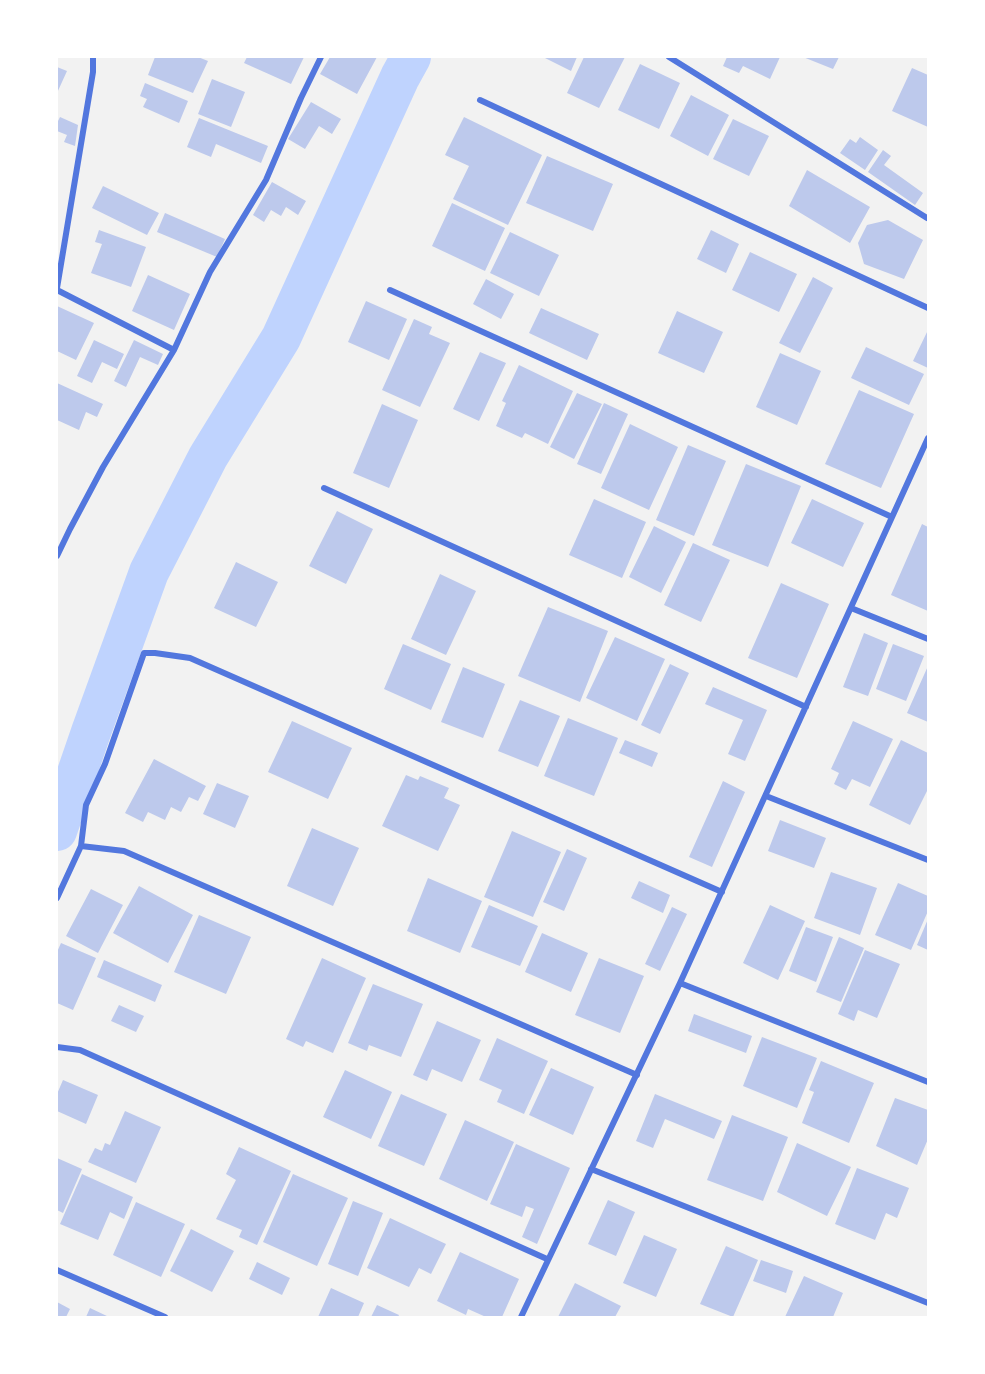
<!DOCTYPE html>
<style>
body{margin:0}
#map{position:relative;width:985px;height:1374px;overflow:hidden;background:#f2f2f2;font-family:"Exo 2",sans-serif}
canvas{display:block}
.frame{position:absolute;inset:0;border:58px solid #fff;pointer-events:none}
</style>
<div id="map">
<canvas width="985" height="1374"></canvas>
<div class="frame"></div>
</div>
<script>
const g = document.querySelector('canvas').getContext('2d');
g.lineJoin = 'round';
function stroke(path, color, width, dash) { g.strokeStyle = color; g.lineWidth = width; g.lineCap = dash ? 'butt' : 'round'; g.setLineDash(dash || []); g.stroke(path); }
function fill(path, color) { g.fillStyle = color; g.fill(path, 'evenodd'); }
const river = new Path2D(`
 M57,831L91,732L149,572L208,457L281,338L400,77L411,57`);
const building = new Path2D(`
 M155,57H198L208,61L193,93L148,75Z
 M247,57H304L291,84L244,63Z
 M330,57H377L357,94L320,74Z
 M543,57H577L571,71Z
 M584,57H625L599,108L567,93Z
 M727,57H780L770,79L743,66L739,73L723,66Z
 M803,57H839L833,69Z
 M640,64L680,83L659,129L618,110Z
 M57,67L67,71L57,93Z
 M912,68L928,75V127L892,111Z
 M212,79L245,92L231,127L198,114Z
 M145,83L188,101L179,123L143,107L147,99L140,96Z
 M691,95L729,115L708,156L670,136Z
 M311,102L341,119L332,134L319,126L305,149L288,139Z
 M60,117L78,125L75,146L64,142L67,135L57,131V123Z
 M464,117L542,155L508,225L453,199L469,166L445,155Z
 M199,118L268,146L261,163L216,144L211,157L187,147Z
 M733,119L769,136L749,176L713,159Z
 M860,137L878,150L865,170L840,153L850,139L856,143Z
 M883,150L891,156L884,165L923,193L915,205L868,172Z
 M547,156L613,184L593,231L526,203Z
 M807,170L870,207L850,243L789,206Z
 M272,182L306,201L298,215L286,207L281,216L271,210L264,222L253,215Z
 M103,186L159,213L147,235L92,208Z
 M452,203L505,228L485,271L432,246Z
 M165,213L225,239L217,257L157,232Z
 M888,220L923,240L904,279L864,264L858,243L867,225Z
 M99,230L146,247L131,287L91,273L102,244L95,242Z
 M711,230L739,244L726,273L697,259Z
 M510,232L559,255L539,296L490,273Z
 M750,252L797,274L779,312L732,290Z
 M148,275L190,294L174,330L132,311Z
 M813,277L833,288L800,353L779,343Z
 M486,279L514,294L501,319L473,304Z
 M366,301L407,319L389,360L348,342Z
 M57,306L94,323L76,360L57,351Z
 M541,308L599,334L587,360L529,333Z
 M677,311L723,332L704,373L658,353Z
 M414,319L432,327L429,334L450,343L420,407L382,390Z
 M928,330V368L913,361Z
 M94,340L124,354L117,369L102,362L92,383L77,376Z
 M134,340L163,354L158,365L140,357L126,387L114,381Z
 M866,347L924,374L909,405L851,378Z
 M480,352L506,363L479,421L453,409Z
 M780,353L821,371L797,425L756,407Z
 M519,365L573,391L548,444L525,433L522,438L496,426L506,403L502,401Z
 M57,383L103,404L97,417L86,412L79,430L57,420Z
 M859,390L914,414L881,488L825,464Z
 M577,393L602,404L574,459L550,447Z
 M604,403L628,414L601,474L577,464Z
 M382,404L418,420L389,488L353,473Z
 M630,424L678,447L649,510L601,488Z
 M688,445L726,461L694,536L656,520Z
 M746,464L801,486L768,567L712,545Z
 M594,499L646,522L622,578L569,555Z
 M812,499L864,523L843,567L791,543Z
 M337,511L373,529L346,584L309,566Z
 M922,524L928,527V611L891,595Z
 M654,526L686,542L661,593L629,577Z
 M693,543L730,560L701,622L664,605Z
 M236,562L278,582L256,627L214,608Z
 M440,574L476,591L446,655L411,639Z
 M781,583L829,604L797,678L748,658Z
 M548,607L608,631L580,702L518,676Z
 M864,633L888,643L868,696L843,687Z
 M615,637L665,659L637,721L586,698Z
 M403,644L451,664L431,710L384,689Z
 M893,644L924,656L906,701L876,689Z
 M670,664L689,673L660,734L641,725Z
 M928,666V722L907,713Z
 M463,667L505,684L483,738L441,722Z
 M713,687L767,710L745,761L728,754L743,720L705,704Z
 M520,700L560,716L538,767L498,751Z
 M568,718L618,738L594,796L544,776Z
 M292,721L352,748L328,799L268,772Z
 M853,721L893,739L870,787L852,779L846,790L834,784L839,773L831,769Z
 M625,740L658,753L652,767L619,753Z
 M901,740L928,753V789L910,825L869,805Z
 M154,759L206,786L198,801L189,797L181,812L171,807L165,820L148,812L143,822L125,813Z
 M406,775L418,780L420,776L449,788L444,798L460,805L438,851L382,826Z
 M723,781L745,792L712,867L689,857Z
 M217,783L249,796L235,828L203,814Z
 M780,820L826,838L814,868L768,851Z
 M312,828L359,848L333,906L287,886Z
 M512,831L561,852L533,917L484,897Z
 M567,849L587,858L564,911L543,902Z
 M831,872L877,888L860,935L814,918Z
 M428,878L482,901L460,953L407,931Z
 M639,881L670,895L663,913L631,898Z
 M898,883L928,896V911L911,950L875,935Z
 M139,886L193,915L168,963L113,933Z
 M91,889L123,905L98,953L66,936Z
 M489,905L538,926L520,966L471,947Z
 M770,905L805,921L778,980L743,963Z
 M672,907L687,914L660,971L645,964Z
 M199,915L251,937L226,994L174,972Z
 M928,919V950L917,945Z
 M806,927L833,937L816,982L789,971Z
 M542,933L588,953L571,992L525,972Z
 M839,937L864,948L841,1002L816,992Z
 M61,943L96,958L73,1010L57,1003V952Z
 M865,950L900,964L877,1018L858,1010L854,1021L838,1014Z
 M322,958L366,978L333,1053L306,1041L303,1047L286,1039Z
 M599,958L644,976L620,1033L575,1015Z
 M104,960L162,985L155,1002L97,977Z
 M373,984L423,1004L401,1057L369,1045L367,1051L348,1043Z
 M119,1005L144,1016L136,1032L111,1021Z
 M694,1014L752,1036L746,1053L688,1031Z
 M437,1021L481,1040L462,1082L432,1069L427,1081L413,1075Z
 M762,1037L817,1058L797,1108L743,1086Z
 M497,1038L548,1061L524,1114L497,1102L502,1090L479,1080Z
 M821,1061L874,1083L849,1143L802,1123L814,1092L809,1090Z
 M551,1068L594,1087L573,1135L529,1115Z
 M345,1070L392,1092L371,1139L323,1117Z
 M63,1080L98,1095L86,1124L57,1111V1094Z
 M401,1094L447,1114L424,1166L378,1146Z
 M655,1094L722,1121L714,1139L665,1119L653,1148L636,1141Z
 M895,1098L928,1110V1139L917,1165L876,1146Z
 M125,1111L161,1127L136,1183L88,1162L95,1148L102,1151L105,1143L110,1145Z
 M732,1115L788,1137L763,1201L707,1180Z
 M465,1120L514,1142L487,1201L439,1179Z
 M797,1143L851,1167L827,1216L777,1192Z
 M516,1144L570,1168L537,1244L522,1237L534,1209L526,1206L522,1217L490,1204Z
 M239,1147L291,1171L257,1245L239,1237L242,1230L216,1219L236,1180L226,1174Z
 M57,1158L82,1169L63,1213L57,1210Z
 M857,1168L909,1188L897,1218L886,1213L875,1240L835,1224Z
 M82,1174L133,1197L124,1219L110,1212L98,1240L60,1224Z
 M293,1174L348,1198L317,1266L263,1242Z
 M608,1200L635,1212L616,1256L588,1244Z
 M353,1201L383,1213L358,1276L328,1264Z
 M136,1202L185,1224L161,1277L113,1255Z
 M390,1218L446,1244L431,1274L419,1268L409,1287L367,1268Z
 M191,1229L234,1251L212,1292L170,1271Z
 M644,1235L677,1249L656,1297L623,1283Z
 M726,1246L758,1260L733,1317L700,1304Z
 M460,1252L519,1279L502,1317H486L468,1309L466,1315L437,1301Z
 M761,1260L793,1271L786,1293L753,1281Z
 M257,1262L290,1278L282,1295L249,1279Z
 M804,1276L843,1293L833,1317H785Z
 M575,1283L621,1306L615,1317H558Z
 M331,1288L364,1303L358,1317H318Z
 M57,1302L70,1309L66,1317H57Z
 M377,1305L399,1315L398,1317H371Z
 M90,1308L109,1317H86Z`);
const minor = new Path2D(`
 M669,57L927,218
 M480,100L928,308
 M57,288L93,72V57
 M57,290L174,350
 M390,290L892,517
 M324,488L806,707
 M57,556L70,529L103,467L174,350L210,272L266,180L301,98L321,57
 M851,608L928,639
 M766,796L928,860
 M81,846L124,851L637,1075
 M57,898L81,846L86,805L105,764L144,653H155L190,658L722,892
 M680,983L928,1082
 M57,1047L80,1050L547,1259
 M591,1169L928,1303
 M57,1270L165,1317
 M521,1317L680,983L928,438`);
stroke(river, '#bfd3fe', 40);
fill(building, '#bdc9ec');
stroke(minor, '#5277de', 6);
</script>
